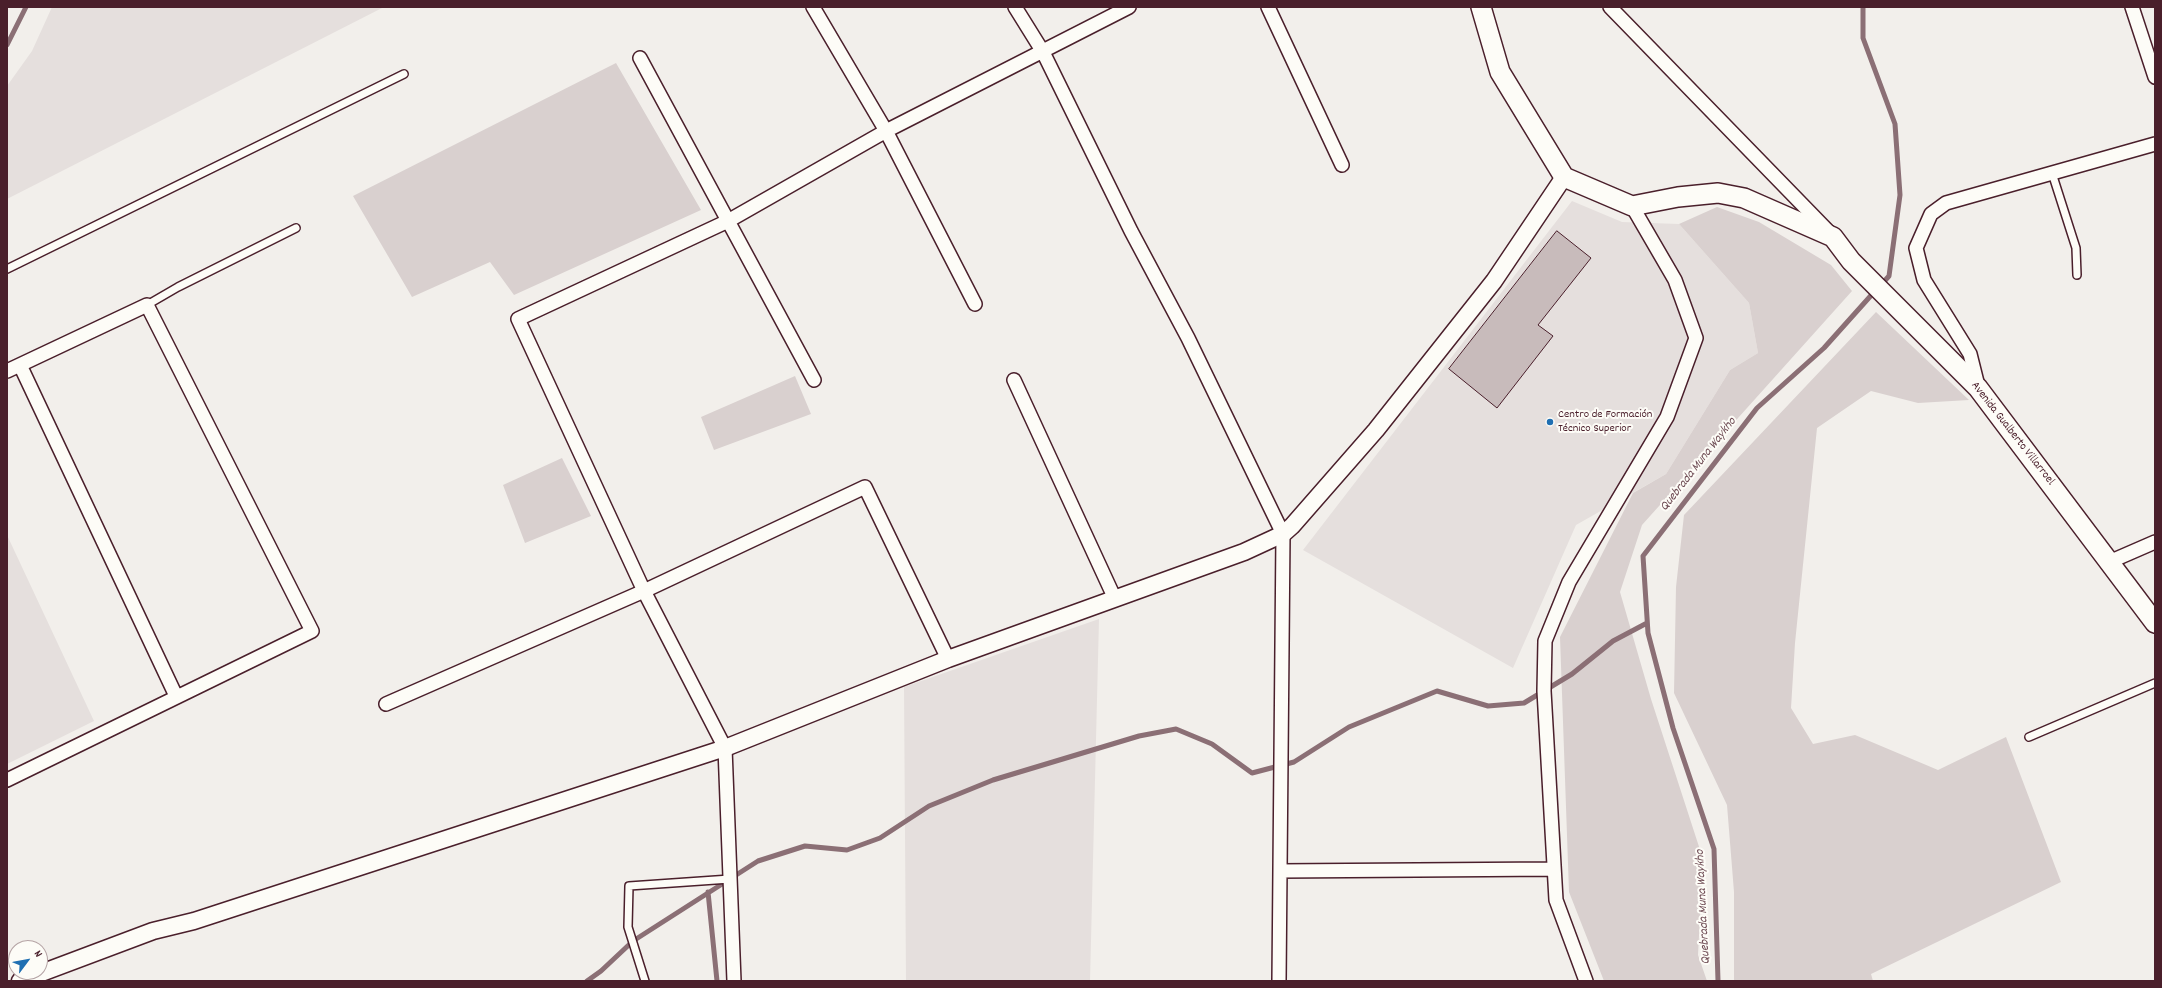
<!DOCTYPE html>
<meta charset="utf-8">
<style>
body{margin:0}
#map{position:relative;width:2162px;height:988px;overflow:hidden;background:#f2efeb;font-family:Dekko,sans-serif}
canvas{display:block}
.frame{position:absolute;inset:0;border:8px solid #4a1f2b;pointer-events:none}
.north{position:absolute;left:8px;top:940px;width:40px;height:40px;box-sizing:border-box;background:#fdfcf7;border:1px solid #b5a4a5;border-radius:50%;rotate:58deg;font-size:11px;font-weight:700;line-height:16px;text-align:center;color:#4a1f2b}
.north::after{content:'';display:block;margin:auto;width:14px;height:18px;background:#1f6fb2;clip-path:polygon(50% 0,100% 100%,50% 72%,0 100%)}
</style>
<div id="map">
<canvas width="2162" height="988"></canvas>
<div class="frame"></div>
<div class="north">N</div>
</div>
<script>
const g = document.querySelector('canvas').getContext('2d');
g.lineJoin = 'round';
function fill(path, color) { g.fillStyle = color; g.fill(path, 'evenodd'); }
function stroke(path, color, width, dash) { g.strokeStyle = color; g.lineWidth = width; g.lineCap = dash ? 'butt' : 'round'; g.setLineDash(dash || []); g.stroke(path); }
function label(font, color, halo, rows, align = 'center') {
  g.font = font + ' Dekko,sans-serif'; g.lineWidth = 4; g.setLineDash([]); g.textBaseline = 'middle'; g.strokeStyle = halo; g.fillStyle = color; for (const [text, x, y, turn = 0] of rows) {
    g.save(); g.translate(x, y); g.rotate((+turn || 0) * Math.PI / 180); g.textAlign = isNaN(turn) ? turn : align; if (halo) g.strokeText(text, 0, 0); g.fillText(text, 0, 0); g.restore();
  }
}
const built = new Path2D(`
 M52,7H384L7,199V86L32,51Z
 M1572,201L1622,222L1679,224L1749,303L1758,353L1730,370L1666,474L1576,525L1513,668L1303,550Z
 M7,535L94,721L7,764Z
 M1099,619L1090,981H906L904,687Z`);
const green = new Path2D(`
 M616,63L701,210L514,295L490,262L412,297L353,196Z
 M1717,207L1759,222L1831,265L1852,291L1642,525L1620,592L1651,699L1703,859L1698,955L1707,981H1604L1569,892L1560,637L1633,493L1666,474L1730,370L1758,353L1749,303L1679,224Z
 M1876,312L1969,400L1918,403L1871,391L1817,428L1795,643L1791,708L1813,744L1855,735L1938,770L2006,737L2061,882L1871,974L1873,981H1734V892L1727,805L1674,693L1676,587L1684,515Z
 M795,376L811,414L714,450L701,417Z
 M562,458L591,516L525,543L503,485Z`);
const stream = new Path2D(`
 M1863,7V38L1895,124L1900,195L1889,276L1881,285
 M7,45L26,7
 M708,892L717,981
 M587,981L601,971L633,941L758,861L805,846L847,850L880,838L929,806L993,780L1139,736L1176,729L1212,744L1252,773L1294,762L1349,727L1437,691L1488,706L1524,703L1572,674L1613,641L1647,623
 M1718,981L1714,849L1673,728L1648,633L1643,556L1757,408L1824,348L1875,291`);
const building = new Path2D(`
 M1557,231L1591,258L1538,325L1553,336L1497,408L1449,369Z`);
const service = new Path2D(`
 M2052,173L2076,248L2077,275
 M7,269L404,74
 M147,305L178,287L296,228
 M2029,737L2155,683
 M645,981L628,927L629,886L730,879`);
const minor = new Path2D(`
 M813,7L886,131L975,304
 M1015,7L1043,52L1131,231L1188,338L1283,534L1279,981
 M1268,7L1342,165
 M1610,7L1828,231
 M2132,7L2155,77
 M640,58L814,380
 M20,365L176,696
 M7,371L147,305L312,631L7,780
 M1014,380L1115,599
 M1978,386L1970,354L1924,280L1916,248L1931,214L1946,203L2155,144
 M2109,562L2155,542
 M386,704L644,591L865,487L948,659
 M1280,871L1554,869
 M734,981L725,748L644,591L518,319L728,221L886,131L1129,7
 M1586,981L1556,900L1544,691L1545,641L1569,582L1667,417L1696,338L1675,280L1632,206`);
const tertiary = new Path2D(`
 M20,981L153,931L194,921L725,748L948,659L1244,552L1283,534L1292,526L1376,430L1494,281L1564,177`);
const secondary = new Path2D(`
 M1481,7L1500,72L1564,177L1632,206L1678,197L1718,193L1744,198L1833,237L1851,261L1978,388L2155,623`);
const markers = [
 [1550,422,4,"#1f6fb2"]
];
const poiNames = [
 ["Centro de Formación",1558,415],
 ["Técnico Superior",1558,429]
];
const streetNames = [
 ["Avenida Gualberto Villarroel",2012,434,52]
];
const waterNames = [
 ["Quebrada Muna Waykho",1699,465,-52],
 ["Quebrada Muna Waykho",1704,907,-93]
];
fill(built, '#e5dfdd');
fill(green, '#d9d0cf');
stroke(stream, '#8b6f75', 5);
fill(building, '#c8bbbb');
stroke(building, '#4a1f2b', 1);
stroke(service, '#4a1f2b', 10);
stroke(minor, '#4a1f2b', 16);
stroke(tertiary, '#4a1f2b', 19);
stroke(secondary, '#4a1f2b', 22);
stroke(service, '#fdfcf7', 7);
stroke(minor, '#fdfcf7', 13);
stroke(tertiary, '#fdfcf7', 16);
stroke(secondary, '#fdfcf7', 19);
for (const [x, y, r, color] of markers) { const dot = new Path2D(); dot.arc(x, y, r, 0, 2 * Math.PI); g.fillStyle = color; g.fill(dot); stroke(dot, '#fdfcf7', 1.5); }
label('12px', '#4a1f2b', '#fdfcf7', poiNames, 'left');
label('12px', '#4a1f2b', '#fdfcf7', streetNames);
label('italic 13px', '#704e56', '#fdfcf7', waterNames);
</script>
